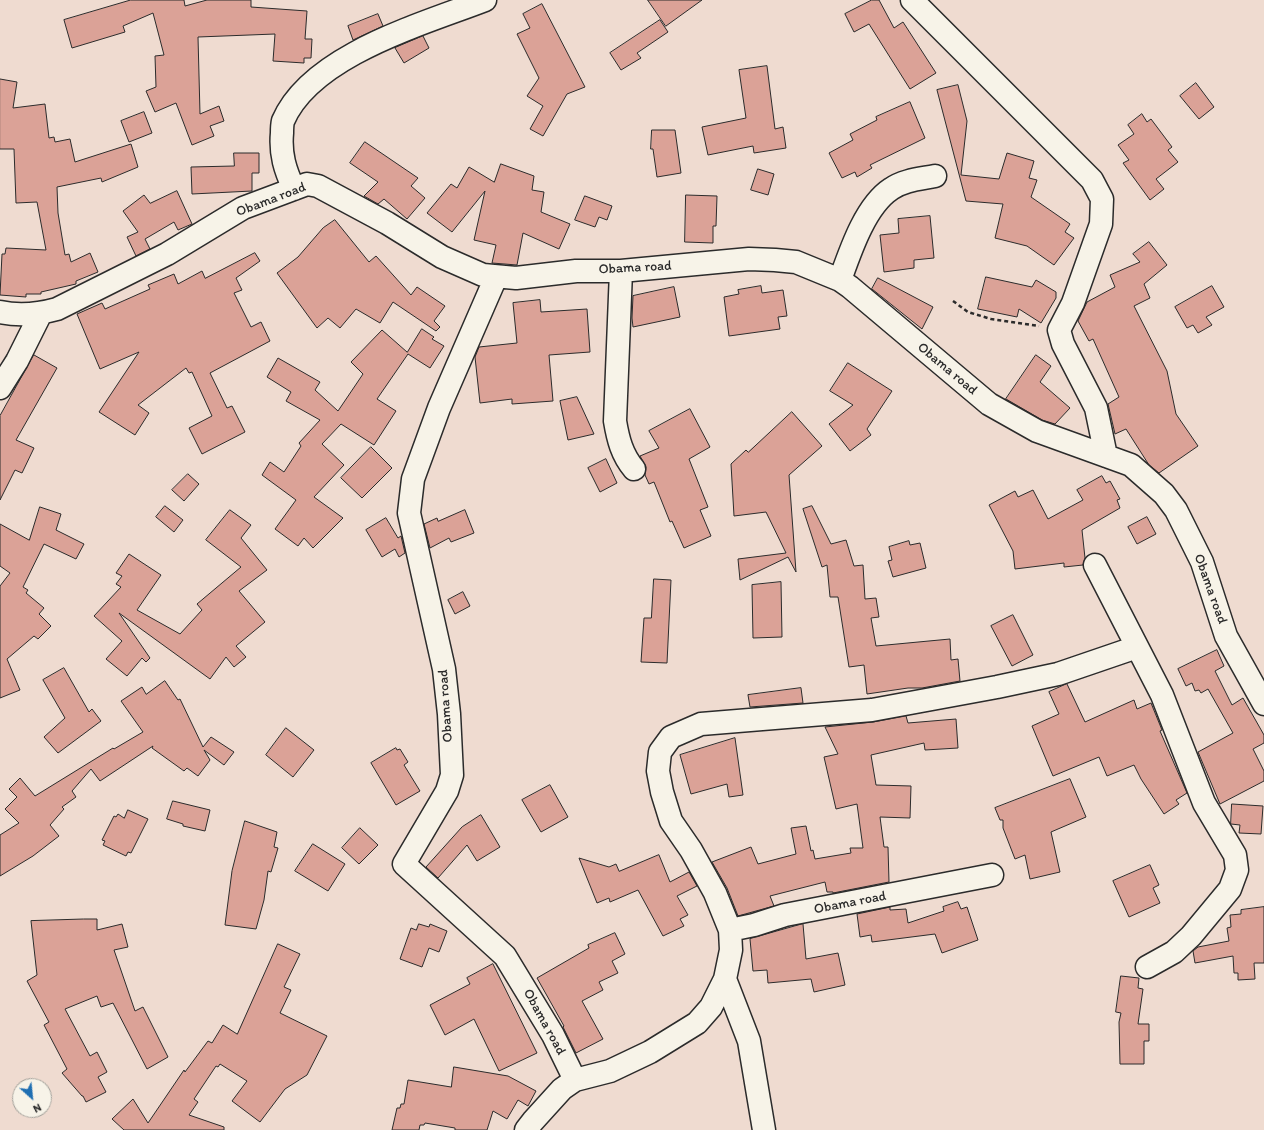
<!DOCTYPE html>
<style>
body{margin:0}
#map{position:relative;width:1264px;height:1130px;overflow:hidden;background:#efdbd0;font-family:Itim,sans-serif}
canvas{display:block}
.north{position:absolute;left:12px;top:1078px;width:40px;height:40px;box-sizing:border-box;background:#f7f3e8;border:1px solid #a5a39c;border-radius:50%;rotate:153deg;font-size:11px;font-weight:700;line-height:16px;text-align:center;color:#2b2b2b}
.north::after{content:'';display:block;margin:auto;width:14px;height:18px;background:#1f6fb2;clip-path:polygon(50% 0,100% 100%,50% 72%,0 100%)}
</style>
<div id="map">
<canvas width="1264" height="1130"></canvas>
<div class="north">N</div>
</div>
<script>
const g = document.querySelector('canvas').getContext('2d');
g.lineJoin = 'round';
function fill(path, color) { g.fillStyle = color; g.fill(path, 'evenodd'); }
function stroke(path, color, width, dash) { g.strokeStyle = color; g.lineWidth = width; g.lineCap = dash ? 'butt' : 'round'; g.setLineDash(dash || []); g.stroke(path); }
function label(font, color, halo, rows, align = 'center') {
  g.font = font + ' Itim,sans-serif'; g.lineWidth = 3.5; g.setLineDash([]); g.textBaseline = 'middle'; g.strokeStyle = halo; g.fillStyle = color; for (const [text, x, y, turn = 0] of rows) {
    g.save(); g.translate(x, y); g.rotate((+turn || 0) * Math.PI / 180); g.textAlign = isNaN(turn) ? turn : align; if (halo) g.strokeText(text, 0, 0); g.fillText(text, 0, 0); g.restore();
  }
}
const building = new Path2D(`
 M131,0H184L185,6L207,0H251V7L307,11L305,39H312L311,58H304V63L273,61L275,34L198,37L200,114L219,106L224,121L210,126L214,136L192,145L176,103L155,112L146,91L156,87L155,56L164,55L153,13L123,26L125,32L72,48L64,20Z
 M648,0H702L666,26Z
 M872,0H879L894,28L903,22L936,73L910,89L869,24L854,32L845,14Z
 M542,4L585,87L567,94L543,136L530,129L543,106L527,96L539,78L517,34L530,28L523,14Z
 M378,14L383,26L353,40L348,26Z
 M660,20L668,32L637,53L641,58L621,70L610,53Z
 M423,36L429,48L404,63L395,48Z
 M767,66L775,129L783,127L786,148L754,153L753,146L708,155L702,127L746,118L739,70Z
 M0,79L17,82L13,108L45,104L49,138L54,137L55,142L70,139L75,162L131,144L138,167L102,182L101,178L57,187L58,213L65,255L69,254L71,262L90,253L98,272L76,281V284L41,292V294H26V297L0,295L2,254H5L6,248L46,250L37,202L16,203L14,149H0Z
 M1196,83L1214,107L1199,119L1180,96Z
 M958,85L967,121L961,175L999,179L1007,153L1034,161L1029,178L1037,180L1031,197L1070,224L1065,232L1074,238L1054,265L1027,246L995,238L1003,204L966,201L937,90Z
 M910,102L925,138L870,165L872,168L857,177L855,172L842,178L829,153L853,140L850,134L877,120L876,117Z
 M144,112L152,133L129,142L121,121Z
 M1142,114L1147,122L1151,119L1172,147L1168,150L1178,162L1156,179L1164,189L1150,200L1123,163L1129,160L1118,145L1134,134L1128,125Z
 M652,130H675L681,173L657,177L653,149H651Z
 M365,142L418,178L411,186L425,198L407,219L384,199L378,204L364,196L378,182L350,163Z
 M234,153H259V173H252V191L192,194L191,167L234,166Z
 M501,164L534,176L532,190L544,192L541,212L570,224L559,249L523,233L517,265L492,263L496,245L474,240L485,191L452,232L427,213L451,184L457,188L469,167L494,182Z
 M758,169L774,174L768,195L751,190Z
 M177,191L192,224L178,230L174,222L145,239L150,249L136,256L127,237L138,232L123,211L144,195L150,203Z
 M686,195L717,196L716,226H713V243L685,242Z
 M585,196L612,206L607,220L599,217L595,227L575,220Z
 M930,216L934,258L914,260V268L884,272L880,235L899,233L898,219Z
 M335,220L369,262L376,256L411,295L417,287L445,306L434,321L440,327L436,331L393,302L380,323L356,309L340,328L328,318L317,328L277,273L298,257L323,228Z
 M1149,242L1167,265L1144,284L1150,298L1134,306L1167,371L1176,414L1198,446L1159,473L1149,465L1126,429L1115,434L1108,404L1119,397L1093,339L1089,341L1078,321L1087,302L1115,287L1110,275L1140,262L1133,254Z
 M255,253L260,261L236,278L242,290L234,293L251,327L261,322L270,341L210,373L227,408L232,406L245,432L202,454L189,428L212,416L192,372L189,373L186,368L138,405L149,413L135,435L99,412L139,352L100,369L77,314L102,303L105,309L150,289L148,285L174,274L178,284L202,271L205,278Z
 M986,277L1032,287L1036,280L1056,292V298L1041,323L1019,309L1017,317L978,309Z
 M878,278L933,307L922,329L872,289Z
 M761,286L762,293L783,290L787,316L778,317L780,329L729,336L724,297L739,294L738,290Z
 M1212,286L1224,307L1206,317L1212,325L1198,333L1193,325L1187,328L1175,307Z
 M674,287L680,317L633,327L632,318L633,296Z
 M540,300L541,312L587,309L590,352L549,355L553,401L512,404V399L480,403L475,357L479,347L517,343L513,303Z
 M422,329L434,337L432,339L444,346L430,368L408,354L377,399L396,411L374,445L341,424L322,444L344,465L314,497L343,518L313,548L304,538L298,546L275,529L296,500L262,475L270,462L284,472L301,446L299,443L320,420L286,401L291,392L267,377L278,358L320,382L315,390L338,411L363,374L351,362L382,330L407,352Z
 M34,355L57,368L16,440L34,448L22,473L15,470L0,500V416Z
 M1036,355L1051,366L1040,382L1070,408L1055,424L1042,420L1006,399Z
 M848,363L892,391L867,429L871,435L850,451L829,424L853,405L830,391Z
 M577,397L594,434L568,440L560,401Z
 M690,409L710,447L689,459L708,507L700,510L711,536L684,548L672,521L670,522L654,482L649,484L645,475L646,467L640,456L659,448L649,431Z
 M792,412L822,446L789,475L796,572L788,557L740,580L738,559L786,553L766,512L734,516L731,464L746,450L748,452Z
 M371,447L392,468L362,498L341,478Z
 M606,459L617,483L600,492L588,468Z
 M188,474L199,484L184,501L172,490Z
 M1102,476L1106,483L1110,481L1120,499L1117,500L1120,508L1082,530L1085,558L1083,565L1064,567V563L1015,569L1013,551L989,505L1015,491L1018,497L1033,490L1048,519L1083,500L1077,490Z
 M165,506L183,520L174,532L156,517Z
 M812,506L831,544L846,540L854,566L863,565L865,599L876,598L879,617L871,618L876,646L950,639L951,660L958,659L960,681L922,688H908L867,694L864,665L849,667L838,597H830L827,565L822,567L803,509Z
 M40,507L61,514L56,530L84,544L76,559L44,544L23,587L28,590L26,593L44,608L39,614L51,626L38,639L34,636L7,659L20,690L0,698V586L10,573L0,566V524L29,540Z
 M230,510L251,525L241,538L267,570L239,591L265,622L236,646L246,657L234,667L226,657L210,679L119,613L150,658L146,662L142,658L127,676L106,659L122,641L94,616L121,587L116,584L122,576L116,573L129,554L161,575L137,610L180,634L202,610L197,604L241,567L206,540Z
 M465,510L474,533L451,542L449,538L430,548L424,524L437,518L438,521Z
 M1147,517L1156,534L1137,544L1128,527Z
 M386,518L398,538L401,536L405,553L399,557L395,549L382,557L366,530Z
 M909,541L910,545L920,543L926,568L893,577L888,561L892,560L889,547Z
 M654,579L671,580L667,663L641,662L644,618H651Z
 M781,582L782,637L753,638L752,585Z
 M463,592L470,606L455,614L448,600Z
 M1013,615L1033,655L1012,666L991,626Z
 M1217,650L1224,666L1215,671L1232,705L1243,698L1264,735V743L1253,749L1264,771V781L1220,804L1198,752L1233,733L1208,689L1201,693L1199,690L1195,691L1192,683L1186,686L1178,669Z
 M64,668L89,712L92,709L101,721L58,753L44,737L65,718L43,680Z
 M165,681L178,700L180,699L203,747L211,737L234,752L224,765L204,750L210,760L198,776L187,768L184,771L152,748L153,746L100,781L91,769L72,791L76,797L62,807L64,809L50,825L59,836L33,856L0,876V835L19,823L5,809L17,797L9,789L20,778L35,796L113,748L114,749L143,732L121,701L142,687L146,694Z
 M1067,684L1085,722L1134,700L1137,709L1151,703L1162,730L1160,731L1187,793L1176,800L1179,804L1164,814L1141,779L1134,765L1107,776L1099,757L1053,776L1032,726L1059,714L1049,692Z
 M801,688L803,703L750,707L748,695Z
 M906,716L908,723L956,719L958,748L925,750L924,743L871,755L876,785L911,786L910,818L880,817L884,847H888L889,882L833,893V892H827L825,882L770,896L774,906L738,916L727,888L712,862L751,847L758,864L796,854L791,828L806,826L811,851L813,850L815,859L851,853L850,848H863L857,804L836,809L824,757L838,754L825,727L873,722Z
 M286,728L314,750L293,777L266,755Z
 M735,738L743,795L729,797L727,784L691,794L680,755Z
 M396,748L397,750L400,749L408,762L404,765L420,791L396,805L371,763Z
 M1070,779L1086,817L1051,832L1060,872L1030,879L1025,855L1015,859L1003,828V820H1000L995,808Z
 M550,785L568,817L541,832L522,800Z
 M173,801L210,810L205,831L183,826V824L167,819Z
 M1232,804L1263,806L1261,834L1239,833L1240,825L1231,824Z
 M128,810L148,819L131,853L128,852L126,856L103,845L105,841L102,840L114,816L116,817L118,814L124,818Z
 M481,815L500,847L477,861L467,845L438,878L426,867L462,827Z
 M245,821L277,832L274,847L278,848L271,872L268,871L264,900L256,929L225,925L232,871Z
 M360,828L378,845L359,864L342,848Z
 M313,844L345,864L328,891L295,871Z
 M659,855L670,882L689,872L697,886L677,896L688,915L680,919L684,926L663,936L638,890L610,902L609,898L597,903L579,858L609,867L616,864L619,871Z
 M1150,865L1159,885L1153,888L1160,903L1129,917L1113,881Z
 M958,902L961,909L967,907L978,940L942,953L935,934L872,942L871,935L860,937L857,914L890,907V910L906,909L908,923L944,911L943,907Z
 M1264,907V963H1254L1255,979L1238,980V973H1234L1233,956L1195,963L1193,951L1198,947L1229,941L1227,928L1231,927L1230,915L1241,914V910Z
 M84,919H97V930L122,924L128,947L114,950L135,1011L143,1007L168,1057L147,1069L113,1003L101,1007L97,996L65,1009L90,1056L97,1052L107,1072L98,1077L106,1092L86,1102L83,1096H82L62,1073L67,1069L44,1025L49,1022L27,981L37,975L31,921Z
 M419,924L429,927L430,924L447,931L439,952L429,948L422,967L400,959L411,928L416,930Z
 M803,924L806,959L838,953L845,985L814,992L811,979L768,983L767,970L753,971L750,939Z
 M615,933L625,954L612,961L618,973L599,982L603,990L582,1001L603,1039L576,1053L563,1027L564,1026L537,978L589,948L588,945Z
 M278,944L300,954L284,987L291,990L280,1013L327,1036L307,1075L285,1089L260,1122L232,1101L247,1081L220,1064L218,1067L216,1066L194,1099L198,1102L189,1115L224,1127V1130H124L112,1119L133,1099L148,1123L184,1070L185,1072L208,1041L212,1043L223,1025L237,1034Z
 M493,964L537,1053L499,1071L474,1019L445,1035L430,1005L470,984L467,978Z
 M1121,976L1139,978L1138,988L1143,989L1138,1024H1149V1041H1144V1064H1120L1119,1022L1121,1013L1116,1012Z
 M454,1067L508,1076L536,1091L528,1106L518,1100L507,1119L493,1111L487,1130H455V1128L425,1123L424,1125H420L419,1130H392L397,1108H400L401,1104H404L408,1080L451,1087Z`);
const path = new Path2D(`
 M953,301L968,312L991,319L1039,326`);
const street = new Path2D(`
 M912,0L1092,180L1102,199L1101,224L1073,303L1059,330L1063,344L1096,408L1106,456
 M294,189C285,170 280,154 282,133C282,129 282,125 283,121C311,55 423,24 485,0
 M621,271L615,421C618,439 622,455 634,469
 M496,277L439,408L413,479L409,513L444,669L449,714L452,775L447,791L404,864L505,956L553,1035L575,1080
 M840,280C850,252 865,206 891,189C904,180 920,179 935,176
 M0,312C19,316 39,314 57,309L167,254L243,208L307,184L318,186L387,223L442,257L483,275L516,278L576,271H621L749,259L775,260L796,262L840,280L850,287L989,404L1037,431L1131,465L1164,494L1176,510L1202,562L1226,636L1264,704
 M0,388L17,361L41,313
 M1095,565L1162,695L1204,803L1235,855L1237,870L1230,889L1191,936L1174,952L1147,967
 M730,930L754,925L785,915L992,875
 M725,979L749,1041L764,1130
 M526,1130L533,1121L562,1089L575,1080L610,1071L650,1052L697,1023L711,1007L725,979L731,950L730,930L715,893L691,850L671,821L662,792L658,771L660,752L671,737L701,724L872,710L997,687L1058,674L1137,647`);
const streetNames = [
 ["Obama road",271,200,-21],
 ["Obama road",635,268,-3],
 ["Obama road",947,369,40],
 ["Obama road",1210,589,70],
 ["Obama road",446,706,-94],
 ["Obama road",850,903,-11],
 ["Obama road",544,1022,61]
];
fill(building, '#dba297');
stroke(building, '#2b2b2b', 1);
stroke(street, '#2b2b2b', 25);
stroke(path, '#2b2b2b', 2.5, [4, 3]);
stroke(street, '#f7f3e8', 22);
label('14px', '#2b2b2b', '#f7f3e8', streetNames);
</script>
